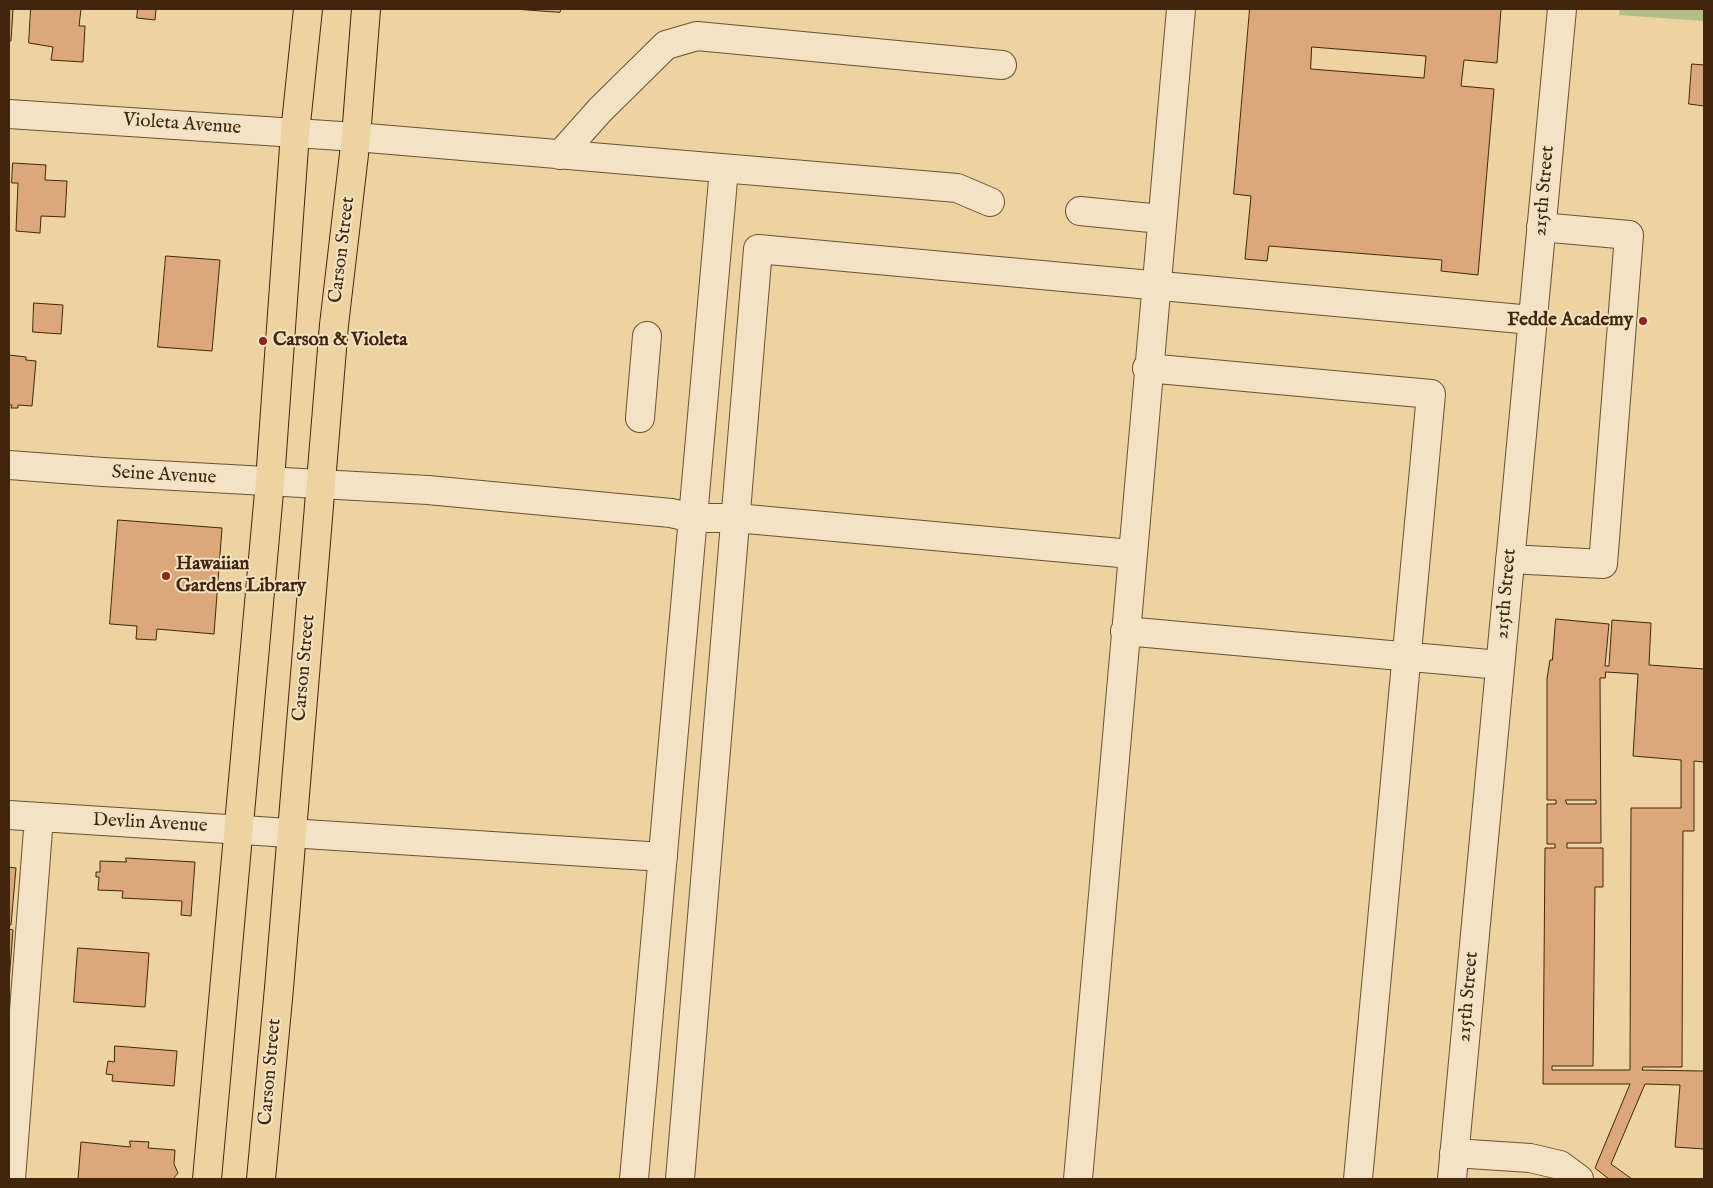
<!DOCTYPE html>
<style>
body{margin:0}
#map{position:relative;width:1713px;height:1188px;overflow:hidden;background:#edd3a2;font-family:"IM FELL English",serif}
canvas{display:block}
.frame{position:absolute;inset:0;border:10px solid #42260c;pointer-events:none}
</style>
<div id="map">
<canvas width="1713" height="1188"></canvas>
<div class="frame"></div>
</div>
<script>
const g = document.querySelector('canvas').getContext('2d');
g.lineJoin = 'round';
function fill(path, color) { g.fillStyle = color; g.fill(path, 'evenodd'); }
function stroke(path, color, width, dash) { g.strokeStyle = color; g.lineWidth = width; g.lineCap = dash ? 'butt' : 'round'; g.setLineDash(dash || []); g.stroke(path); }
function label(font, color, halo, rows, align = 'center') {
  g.font = font + ' "IM FELL English",serif'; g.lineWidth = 4; g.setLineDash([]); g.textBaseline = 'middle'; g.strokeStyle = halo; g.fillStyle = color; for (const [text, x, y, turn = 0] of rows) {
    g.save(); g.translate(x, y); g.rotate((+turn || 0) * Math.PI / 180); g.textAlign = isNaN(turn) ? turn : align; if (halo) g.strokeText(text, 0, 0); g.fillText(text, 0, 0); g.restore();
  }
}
const green = new Path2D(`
 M1620,9H1704V21L1619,15Z`);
const building = new Path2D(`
 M9,9H13L11,41H9Z
 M31,9H81L79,26H85L83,62L51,60L53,47L29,43Z
 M138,9H156L155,20L137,18Z
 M514,9H561L560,12Z
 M1250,9H1501L1497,63L1464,60L1461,86L1494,89L1478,275L1441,271L1442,260L1269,246L1267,261L1245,259L1251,196L1234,194ZM1312,47L1426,56L1424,78L1311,69Z
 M1692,64L1704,65V106L1689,104Z
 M13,163L46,165L45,180L67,181L65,217L41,216L40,233L16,231L18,183H12Z
 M166,256L220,260L212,351L158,347Z
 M34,303L63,305L61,334L33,332Z
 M9,355L26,357V360L36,361L32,406L18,405V408H11L12,405H9Z
 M118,520L222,528L214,634L157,629L156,640L136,639L137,626L110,624Z
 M1556,619L1609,624L1605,666H1609L1612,620L1651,623L1649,665L1704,669V762L1694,761V831H1683L1682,1067H1643L1642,1070L1704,1071V1149L1675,1147L1680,1085L1645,1084L1611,1164L1632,1179H1609L1595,1168L1630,1084H1543L1545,848H1555V844H1547V804H1556V800H1547V679L1550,660H1552ZM1606,672L1638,674L1633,756L1681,760V808H1631L1630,1070H1552V1066H1593L1595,887H1603V848H1567V843H1601L1600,678H1605ZM1566,800H1596V804H1567Z
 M126,858L195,862L191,916L181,915L182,901L122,898L123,891L98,890L99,877H96V872H100V861L126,862Z
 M9,867L16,868L11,925H9Z
 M9,929L13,930L9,982Z
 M78,948L149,953L145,1007L74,1002Z
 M115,1046L177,1051L174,1086L112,1081L113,1075L106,1074L108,1061L114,1062Z
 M130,1141L149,1142L148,1148L175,1150L174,1164L178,1173L173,1179H78L81,1142L130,1147Z`);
const minor = new Path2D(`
 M9,114L356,137L957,188L990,202
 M560,155L600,110L666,45L697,36L1002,65
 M1080,211L1161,219
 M1147,368L1431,394L1358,1179
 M640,418L647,336
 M9,465L103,472L428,490L671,513L693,518H736L1131,554
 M1510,559L1603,564L1629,235L1541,227
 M1125,631L1500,665
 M9,815L663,857
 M1454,1153L1530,1158L1560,1165L1579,1179
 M11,1179L39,817
 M634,1179L724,169
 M680,1179L758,249L1532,320
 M1078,1179L1181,9
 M1452,1179L1562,9`);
const major = new Path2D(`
 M207,1179L270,481L295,133L308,9
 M261,1179L279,988L334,325L356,137L366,9`);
const markers = [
 [1643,321,5,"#8f2418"],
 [263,341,5,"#8f2418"],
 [166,576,5,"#8f2418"]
];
const streetNames = [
 ["Violeta Avenue",182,125,4],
 ["215th Street",1545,191,-85],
 ["Carson Street",343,250,-83],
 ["Seine Avenue",164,476,3],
 ["215th Street",1507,594,-85],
 ["Carson Street",305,668,-85],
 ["Devlin Avenue",150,824,3],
 ["215th Street",1469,997,-85],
 ["Carson Street",271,1072,-85]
];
const poiNames = [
 ["Fedde Academy",1633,321,"right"],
 ["Carson & Violeta",273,341],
 ["Hawaiian",176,565],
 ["Gardens Library",176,587]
];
fill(green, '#b3be89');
fill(building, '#dca779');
stroke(building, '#42260c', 1);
stroke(minor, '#6d5132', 30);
stroke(major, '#42260c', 30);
stroke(minor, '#f3e2c3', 28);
stroke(major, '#edd3a2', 28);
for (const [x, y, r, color] of markers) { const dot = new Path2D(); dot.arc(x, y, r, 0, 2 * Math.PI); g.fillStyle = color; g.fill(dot); stroke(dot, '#f3e2c3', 2); }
label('19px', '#42260c', '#f3e2c3', streetNames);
label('bold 19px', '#42260c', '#f3e2c3', poiNames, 'left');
</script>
